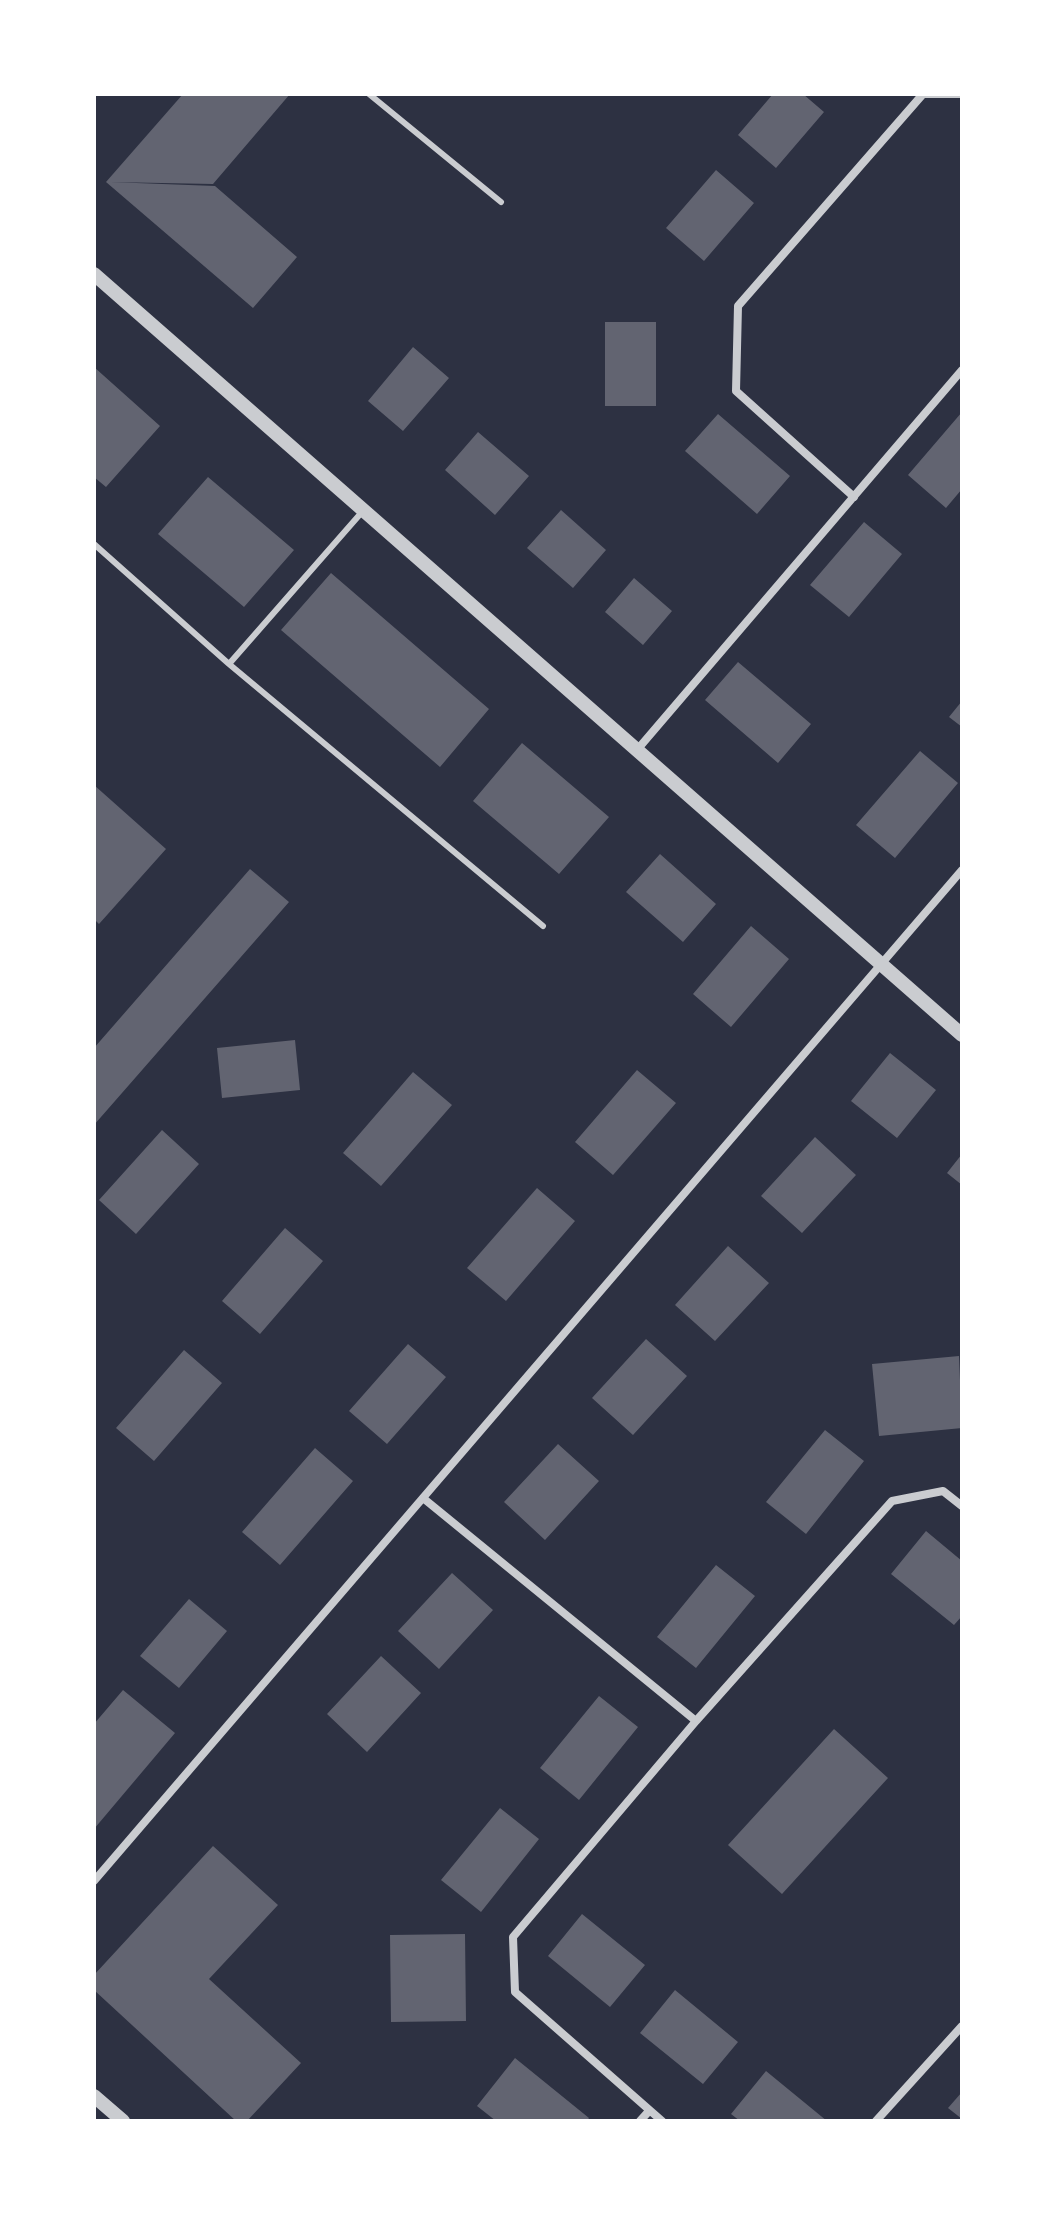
<!DOCTYPE html>
<style>
body{margin:0}
#map{position:relative;width:1056px;height:2215px;overflow:hidden;background:#2d3142;font-family:Ubuntu,sans-serif}
canvas{display:block}
.frame{position:absolute;inset:0;border:96px solid #fff;pointer-events:none}
</style>
<div id="map">
<canvas width="1056" height="2215"></canvas>
<div class="frame"></div>
</div>
<script>
const g = document.querySelector('canvas').getContext('2d');
g.lineJoin = 'round';
function fill(path, color) { g.fillStyle = color; g.fill(path, 'evenodd'); }
function stroke(path, color, width, dash) { g.strokeStyle = color; g.lineWidth = width; g.lineCap = dash ? 'butt' : 'round'; g.setLineDash(dash || []); g.stroke(path); }
const building = new Path2D(`
 M183,94H290L213,184L110,182L215,186L297,257L253,308L106,182Z
 M773,94H803L824,112L776,168L738,135Z
 M716,170L754,203L704,261L666,228Z
 M605,322H656V406H605Z
 M413,347L449,378L403,431L368,401Z
 M94,367L160,426L106,487L94,477Z
 M962,412V489L946,508L908,475Z
 M718,414L790,476L757,514L685,451Z
 M478,432L529,476L495,515L445,470Z
 M208,477L294,550L244,607L158,534Z
 M561,510L606,550L573,588L527,548Z
 M864,522L902,554L849,617L810,585Z
 M331,573L489,709L440,767L281,630Z
 M634,578L672,611L643,645L605,612Z
 M738,662L811,724L778,763L705,700Z
 M962,701V727L949,717Z
 M522,743L609,817L559,874L473,801Z
 M920,751L958,783L895,858L856,825Z
 M94,785L166,849L99,924L94,919Z
 M660,854L716,904L683,942L626,892Z
 M250,869L289,902L94,1125V1048Z
 M751,926L789,959L731,1027L693,994Z
 M295,1040L300,1090L222,1098L217,1048Z
 M890,1053L936,1090L897,1138L851,1101Z
 M637,1070L676,1103L613,1175L575,1142Z
 M413,1072L452,1105L381,1186L343,1153Z
 M162,1130L199,1164L136,1234L99,1200Z
 M815,1137L856,1175L802,1233L761,1196Z
 M962,1154V1185L947,1173Z
 M537,1188L575,1221L506,1301L467,1268Z
 M285,1228L323,1261L260,1334L222,1301Z
 M728,1246L769,1283L715,1341L675,1305Z
 M646,1339L687,1376L633,1435L592,1398Z
 M408,1344L446,1377L387,1444L349,1411Z
 M184,1350L222,1383L154,1461L116,1428Z
 M959,1356L962,1428L879,1436L872,1364Z
 M825,1430L864,1461L806,1534L766,1502Z
 M558,1444L599,1481L545,1540L504,1502Z
 M315,1448L353,1481L280,1565L242,1532Z
 M926,1531L962,1561V1616L954,1625L891,1574Z
 M716,1565L755,1596L696,1668L657,1637Z
 M452,1573L493,1610L439,1669L398,1631Z
 M189,1599L227,1631L179,1688L140,1656Z
 M381,1656L421,1693L367,1752L327,1714Z
 M123,1690L175,1733L94,1829V1724Z
 M599,1696L638,1727L579,1800L540,1768Z
 M834,1729L888,1778L782,1894L728,1845Z
 M500,1808L539,1839L481,1912L441,1880Z
 M213,1846L278,1905L209,1979L301,2063L247,2121H236L94,1990V1975Z
 M582,1914L645,1965L610,2007L548,1956Z
 M465,1934L466,2021L391,2022L390,1935Z
 M675,1990L738,2042L703,2084L640,2033Z
 M515,2058L589,2118L587,2121H496L477,2106Z
 M766,2071L827,2121H740L731,2114Z
 M962,2092V2119L948,2108Z`);
const service = new Path2D(`
 M369,94L501,202
 M94,544L229,664L362,512
 M229,664L543,926`);
const minor = new Path2D(`
 M854,497L736,391L738,306L923,94H962
 M637,750L962,370
 M423,1498L696,1721L513,1937L515,1992L662,2121
 M696,1721L892,1501L943,1491L962,1506
 M94,1881L962,870
 M640,2121L649,2111
 M876,2121L962,2026`);
const tertiary = new Path2D(`
 M94,274L962,1035
 M94,2096L123,2121`);
fill(building, '#626471');
stroke(service, '#caccd0', 6);
stroke(minor, '#caccd0', 8);
stroke(tertiary, '#caccd0', 14);
</script>
